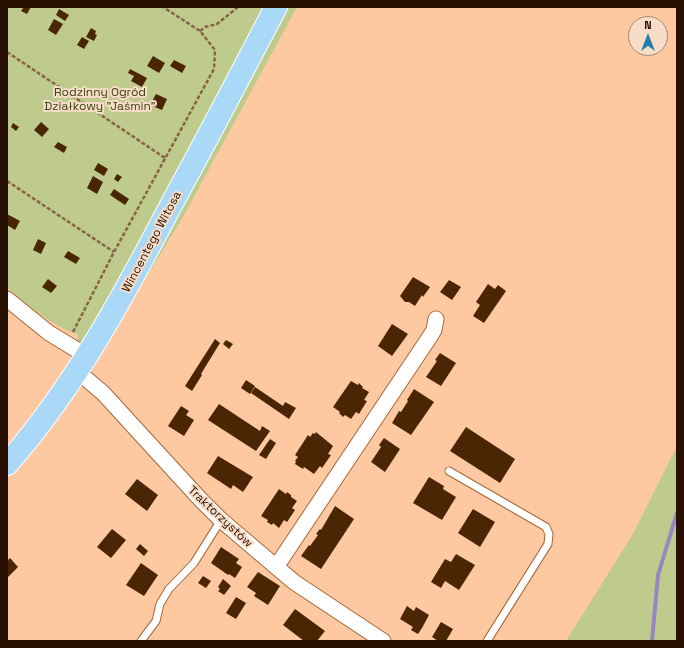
<!DOCTYPE html>
<meta charset="utf-8">
<style>
body{margin:0}
#map{position:relative;width:684px;height:648px;overflow:hidden;background:#fec8a1;font-family:"Space Grotesk",sans-serif}
canvas{display:block}
.frame{position:absolute;inset:0;border:8px solid #271000;pointer-events:none}
.north{position:absolute;left:628px;top:16px;width:40px;height:40px;box-sizing:border-box;background:#f7dcc8;border:1px solid #a48a78;border-radius:50%;rotate:0deg;font-size:11px;font-weight:700;line-height:16px;text-align:center;color:#271000}
.north::after{content:'';display:block;margin:auto;width:14px;height:18px;background:#257cab;clip-path:polygon(50% 0,100% 100%,50% 72%,0 100%)}
</style>
<div id="map">
<canvas width="684" height="648"></canvas>
<div class="frame"></div>
<div class="north">N</div>
</div>
<script>
const g = document.querySelector('canvas').getContext('2d');
g.lineJoin = 'round';
function fill(path, color) { g.fillStyle = color; g.fill(path, 'evenodd'); }
function stroke(path, color, width, dash) { g.strokeStyle = color; g.lineWidth = width; g.lineCap = dash ? 'butt' : 'round'; g.setLineDash(dash || []); g.stroke(path); }
function label(font, color, halo, rows, align = 'center') {
  g.font = font + ' "Space Grotesk",sans-serif'; g.lineWidth = 4; g.setLineDash([]); g.textBaseline = 'middle'; g.strokeStyle = halo; g.fillStyle = color; for (const [text, x, y, turn = 0] of rows) {
    g.save(); g.translate(x, y); g.rotate((+turn || 0) * Math.PI / 180); g.textAlign = isNaN(turn) ? turn : align; if (halo) g.strokeText(text, 0, 0); g.fillText(text, 0, 0); g.restore();
  }
}
const green = new Path2D(`
 M7,7H267L89,339L83,344H76L78,335C51,325 29,306 7,288Z
 M285,7H297L183,217L92,367Z
 M677,446V639L673,641H566L633,534Z`);
const stream = new Path2D(`
 M652,641L658,575L677,513`);
const building = new Path2D(`
 M24,7H31L27,14L21,11Z
 M59,9L69,15L65,21L56,15Z
 M54,19L63,24L56,35L48,30Z
 M91,28L96,31L95,34L97,35L94,41L86,37Z
 M82,37L89,41L84,49L77,45Z
 M153,56L165,63L159,73L147,66Z
 M174,60L186,66L182,73L170,66Z
 M130,69L147,78L142,87L131,81L134,76L128,73Z
 M156,94L167,99L162,110L150,105Z
 M41,122L49,129L42,137L34,130Z
 M13,123L19,127L16,131L11,127Z
 M58,142L67,147L64,153L54,147Z
 M98,163L108,169L104,176L94,170Z
 M117,174L122,177L118,182L114,179Z
 M93,176L103,182L97,194L87,188Z
 M114,189L129,199L125,205L110,195Z
 M7,214L20,221L15,230L7,225Z
 M38,239L46,243L41,254L33,250Z
 M68,251L80,258L76,264L64,257Z
 M413,277L430,287L423,297L422,295L415,306L409,302H405L400,296Z
 M48,279L57,286L51,293L42,287Z
 M449,280L461,287L452,300L440,292Z
 M488,284L495,289L498,285L506,291L484,323L473,316L480,305L476,302Z
 M392,324L408,334L392,356L378,346Z
 M215,339L220,343L204,369L201,374L202,375L192,391L185,386Z
 M226,340L233,344L229,349L223,344Z
 M440,353L456,363L441,386L426,377L437,361L435,360Z
 M246,380L255,386L250,394L241,388Z
 M351,381L358,385L359,383L363,387L362,388L369,392L364,400L367,401L359,414L356,412L351,419L345,415L343,417L339,413L340,412L333,407Z
 M255,387L283,406L285,402L296,408L289,419L251,393Z
 M414,389L434,402L411,435L392,423L399,411L401,412L408,401L407,400Z
 M219,404L260,431L262,426L270,431L256,451L208,420Z
 M181,406L189,411L186,415L194,420L184,436L168,426Z
 M466,427L515,459L500,483L450,451Z
 M316,432L333,446L328,454L331,455L322,468L320,466L314,474L304,467L303,469L295,464L296,462L295,461L298,457L295,455L308,435L310,437L313,433L315,434Z
 M384,438L400,449L385,472L371,462L381,447L379,445Z
 M270,439L276,443L266,459L259,455Z
 M218,456L253,477L243,492L233,485L231,489L207,473Z
 M429,477L444,486L443,489L456,497L442,520L413,503Z
 M137,479L158,495L147,511L125,494Z
 M279,489L286,494L287,492L291,495V497L297,501L292,508L295,510L287,522L284,520L279,528L273,523L272,525L267,522L268,520L261,516Z
 M335,506L354,519L321,569L301,556L309,545L310,546L318,535L316,534L320,529L321,530Z
 M473,509L495,522L480,547L458,533Z
 M112,529L126,540L111,558L97,547Z
 M140,544L148,551L144,556L136,549Z
 M221,547L239,559L236,563L242,567L235,578L229,574L228,575L211,563Z
 M456,554L475,565L459,590L445,581L441,588L431,582L445,559L451,562Z
 M10,558L18,567L7,578V561Z
 M141,563L158,575L144,596L126,585Z
 M258,572L280,586L268,605L254,596L256,593L247,587Z
 M203,576L211,581L206,588L198,583Z
 M223,579L231,586L224,595L218,591L220,589L218,587Z
 M236,597L246,603L236,619L226,613Z
 M407,606L414,611L416,607L429,615L422,628L418,634L411,630L413,627L400,619Z
 M295,609L325,631L317,641H304L283,625Z
 M441,622L453,629L446,641H438L432,637Z`);
const path = new Path2D(`
 M200,31L205,27L217,24L238,7
 M7,52L165,158
 M7,181L114,252
 M73,332L114,252L214,69L215,50L200,31L163,7`);
const lane = new Path2D(`
 M449,471L546,527L549,534L548,544L487,641
 M141,641L156,621L160,604L169,589L194,563L221,520`);
const street = new Path2D(`
 M7,299L49,333L87,356
 M77,371L103,393L200,499L221,520L294,582L383,641
 M276,567L431,335L434,330L436,319`);
const primary = new Path2D(`
 M7,464C74,388 123,297 170,207C206,141 241,74 276,7`);
const parkNames = [
 ["Rodzinny Ogród",100,93],
 ["Działkowy \"Jaśmin\"",100,107]
];
const streetNames = [
 ["Wincentego Witosa",152,242,-62],
 ["Traktorzystów",220,517,43]
];
fill(green, '#becb8d');
stroke(stream, '#9987c2', 4);
fill(building, '#4a2604');
stroke(lane, '#a56837', 9);
stroke(street, '#a56837', 17);
stroke(primary, '#fff', 24);
stroke(path, '#886349', 2.5, [4, 2]);
stroke(lane, '#fff', 7);
stroke(street, '#fff', 15);
stroke(primary, '#aad9f7', 22);
label('12px', '#3b4312', '#f7dcc8', parkNames);
label('12px', '#271000', '#f7dcc8', streetNames);
</script>
